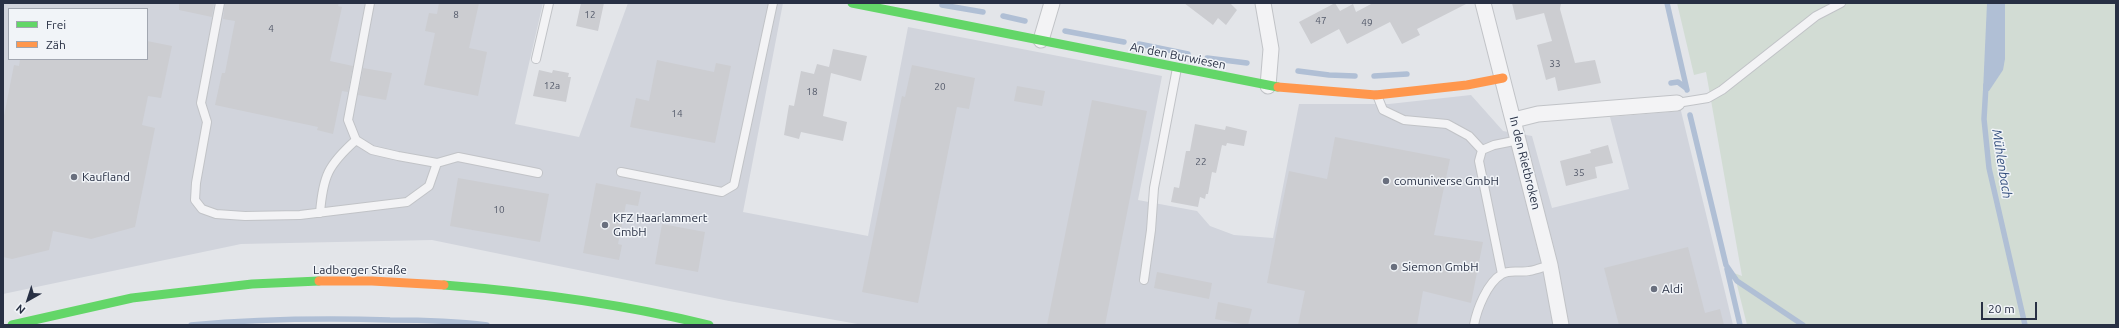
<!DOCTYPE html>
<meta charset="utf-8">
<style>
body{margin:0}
#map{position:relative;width:2119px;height:328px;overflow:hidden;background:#e3e5e9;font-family:Ubuntu,sans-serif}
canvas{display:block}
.frame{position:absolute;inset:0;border:4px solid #283044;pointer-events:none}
.legend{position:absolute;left:8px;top:8px;width:140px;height:52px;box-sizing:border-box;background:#f1f4f8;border:1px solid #a1a6b0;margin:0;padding:5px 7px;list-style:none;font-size:12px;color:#283044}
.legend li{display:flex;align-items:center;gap:8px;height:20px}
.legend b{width:20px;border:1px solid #a1a6b0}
.north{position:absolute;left:8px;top:280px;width:40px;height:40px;-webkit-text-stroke:3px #f1f4f8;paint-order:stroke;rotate:219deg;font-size:11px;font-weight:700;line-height:16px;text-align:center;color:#283044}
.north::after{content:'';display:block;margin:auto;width:14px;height:18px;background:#283044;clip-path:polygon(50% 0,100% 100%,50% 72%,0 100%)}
.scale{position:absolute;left:1981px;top:302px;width:56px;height:18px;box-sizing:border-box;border:2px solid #283044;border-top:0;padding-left:5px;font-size:12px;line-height:14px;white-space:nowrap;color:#283044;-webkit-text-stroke:3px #f1f4f8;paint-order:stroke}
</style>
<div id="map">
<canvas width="2119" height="328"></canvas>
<div class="frame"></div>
<ul class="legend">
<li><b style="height:5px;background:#63d668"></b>Frei</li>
<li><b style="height:5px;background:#ff974d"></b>Zäh</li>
</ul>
<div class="north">N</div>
<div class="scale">20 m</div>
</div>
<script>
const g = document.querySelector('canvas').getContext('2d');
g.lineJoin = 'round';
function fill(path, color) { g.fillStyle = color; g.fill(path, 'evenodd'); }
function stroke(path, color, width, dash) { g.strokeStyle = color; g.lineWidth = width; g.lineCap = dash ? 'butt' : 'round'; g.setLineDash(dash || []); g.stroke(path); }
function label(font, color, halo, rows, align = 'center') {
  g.font = font + ' Ubuntu,sans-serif'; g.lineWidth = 3; g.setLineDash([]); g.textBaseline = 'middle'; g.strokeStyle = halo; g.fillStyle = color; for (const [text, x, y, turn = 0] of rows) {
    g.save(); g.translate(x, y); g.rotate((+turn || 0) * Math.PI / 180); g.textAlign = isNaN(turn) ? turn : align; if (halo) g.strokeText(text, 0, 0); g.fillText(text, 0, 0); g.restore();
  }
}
const built = new Path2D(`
 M3,3H543L515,124L579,137L628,3H783L743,212L868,236L908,27L1162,76L1138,200L1197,211L1210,226L1234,235L1273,238L1299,104H1389L1471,95L1503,131L1532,136L1552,208L1629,189L1610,117L1681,111L1733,325H863L729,301L432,240L241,244L3,294ZM9,9H147V59H9Z`);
const green = new Path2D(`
 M1677,3H2116V325H1747L1734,273L1742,276L1706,72L1694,75Z`);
const water = new Path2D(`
 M1987,3H2005V59L2003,70L1989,91H1983Z`);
const stream = new Path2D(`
 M1667,3L1687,90
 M942,5L983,12
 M1003,16L1025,21
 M1065,31L1124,42
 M1139,44L1188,54
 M1207,58L1247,63
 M1298,71L1329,75L1355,76
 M1374,76L1407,74
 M1671,83L1678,82L1686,88
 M1986,85L1984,119L1989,168L2025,325
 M1690,115L1726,265L1737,281L1803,325
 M1727,269L1740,325
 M191,325C258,319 323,318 390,320C423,320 455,321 487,325`);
const building = new Path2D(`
 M179,3H214L212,17L179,10Z
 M225,3H339L338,6L342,7L330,61L353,66L348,92L342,91L333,134L317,130L318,127L215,105L222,73H225L235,21L223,19Z
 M439,3H479L469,48L487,52L478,96L424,85L435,33L425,31L429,13L437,14Z
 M581,3H604L598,31L576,26Z
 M1184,3H1230L1237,10L1226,25L1218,18L1213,25Z
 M1335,3L1340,11L1353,4L1356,12L1373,3H1468L1417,29L1420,35L1402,44L1390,22L1347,44L1339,29L1311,44L1299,22Z
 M1512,3H1561L1560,9L1575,63L1595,60L1601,83L1558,91L1555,77L1546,80L1537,45L1552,41L1544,13L1516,20Z
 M147,41L172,46L161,98L148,96L142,125L155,128L135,227L91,239L53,231L49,250L12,259L3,257V121L14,65L19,66L20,59H147Z
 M833,49L867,56L861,81L831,73L823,116L847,122L843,141L801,132L799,139L784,135L789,105L794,106L801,71L814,74L817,64L829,67Z
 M657,60L714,72L716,63L731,66L715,143L630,127L636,98L649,101Z
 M912,65L975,78L969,109L957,107L918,303L862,292L902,96L905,97Z
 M363,68L392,73L386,100L358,95Z
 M539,70L552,73L553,70L569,73L568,77H571L566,102L533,96Z
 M1017,86L1045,91L1042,106L1014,101Z
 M1092,100L1147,111L1105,325H1047Z
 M1195,124L1225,130L1226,126L1247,131L1244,146L1227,143L1226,146L1222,145L1216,173L1212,172L1208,194H1206L1205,199L1200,197L1198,207L1171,202L1174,187L1179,188L1186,151H1190Z
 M1335,137L1450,159L1434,235L1483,242L1471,303L1423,291L1417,325H1298L1305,291L1267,283L1277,230L1289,171L1327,179Z
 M1608,145L1613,163L1595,167L1597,178L1566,186L1560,161L1591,153L1590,150Z
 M458,178L549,194L540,242L450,226Z
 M596,183L641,192L638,206L626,204L618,244L622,245L619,260L583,253Z
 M662,224L705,232L698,272L655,264Z
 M1688,247L1705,313L1720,309L1724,325H1619L1604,268Z
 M1157,272L1212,283L1209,299L1154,288Z
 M1218,302L1252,309L1248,325L1215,319Z`);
const lane = new Path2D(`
 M220,3L201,103L207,122L196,183L195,200L202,209L216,214L245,216L300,215L407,202L429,186L437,163
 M370,3L348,120L356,140L372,150L398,156L437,163L458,157L538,173
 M536,59L549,3
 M1377,95L1383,110L1404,120L1447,124L1469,136L1482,150
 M1677,103L1708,98L1722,90L1816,16L1841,3
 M621,172L722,192L734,185L773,3
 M320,213C323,176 328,165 356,140
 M1502,274L1479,161L1482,150L1494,145L1519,140
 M1144,280L1151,230L1154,188L1177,68
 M1474,325C1477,309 1487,283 1502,274C1510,269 1521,273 1529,271C1536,270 1543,267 1550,265`);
const street = new Path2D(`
 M1263,3L1271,49L1268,86
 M1483,3L1550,265L1561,325
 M1041,40L1052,3
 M1514,120L1538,114L1677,103`);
const fast = new Path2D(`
 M852,3L1278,87
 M444,285C533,292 622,304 709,325
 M12,325L132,298L252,284L319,281`);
const slow = new Path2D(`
 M1278,87L1376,95L1467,85L1503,78
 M319,281H372L444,285`);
const markers = [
 [74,177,4,"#696f7e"],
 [1386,181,4,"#696f7e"],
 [605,225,4,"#696f7e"],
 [1394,267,4,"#696f7e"],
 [1654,289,4,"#696f7e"]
];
const numberNames = [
 ["8",456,15],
 ["12",590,15],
 ["47",1321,21],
 ["49",1367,23],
 ["4",271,29],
 ["33",1555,64],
 ["12a",552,86],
 ["20",940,87],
 ["18",812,92],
 ["14",677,114],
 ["22",1201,162],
 ["35",1579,173],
 ["10",499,210]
];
const streetNames = [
 ["An den Burwiesen",1178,56,11],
 ["In den Rietbroken",1525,163,76],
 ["Ladberger Straße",360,270]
];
const poiNames = [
 ["Kaufland",82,177],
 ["comuniverse GmbH",1394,181],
 ["KFZ Haarlammert",613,218],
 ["GmbH",613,232],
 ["Siemon GmbH",1402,267],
 ["Aldi",1662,289]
];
const waterNames = [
 ["Mühlenbach",2002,164,81]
];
fill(built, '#d1d4dc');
fill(green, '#d2dcd4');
fill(water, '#b0bfd5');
stroke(stream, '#b0bfd5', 5.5);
fill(building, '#cccdd1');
stroke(lane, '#c1c3c7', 10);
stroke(street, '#c1c3c7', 17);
stroke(lane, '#f3f3f5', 8);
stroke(street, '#f3f3f5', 15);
stroke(fast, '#63d668', 9);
stroke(slow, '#ff974d', 9);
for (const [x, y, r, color] of markers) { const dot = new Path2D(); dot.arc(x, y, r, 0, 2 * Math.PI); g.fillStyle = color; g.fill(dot); stroke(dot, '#f1f4f8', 1.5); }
label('10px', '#525868', null, numberNames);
label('12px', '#283044', '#f1f4f8', streetNames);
label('12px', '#283044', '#f1f4f8', poiNames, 'left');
label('italic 13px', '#304c7b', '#f1f4f8', waterNames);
</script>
